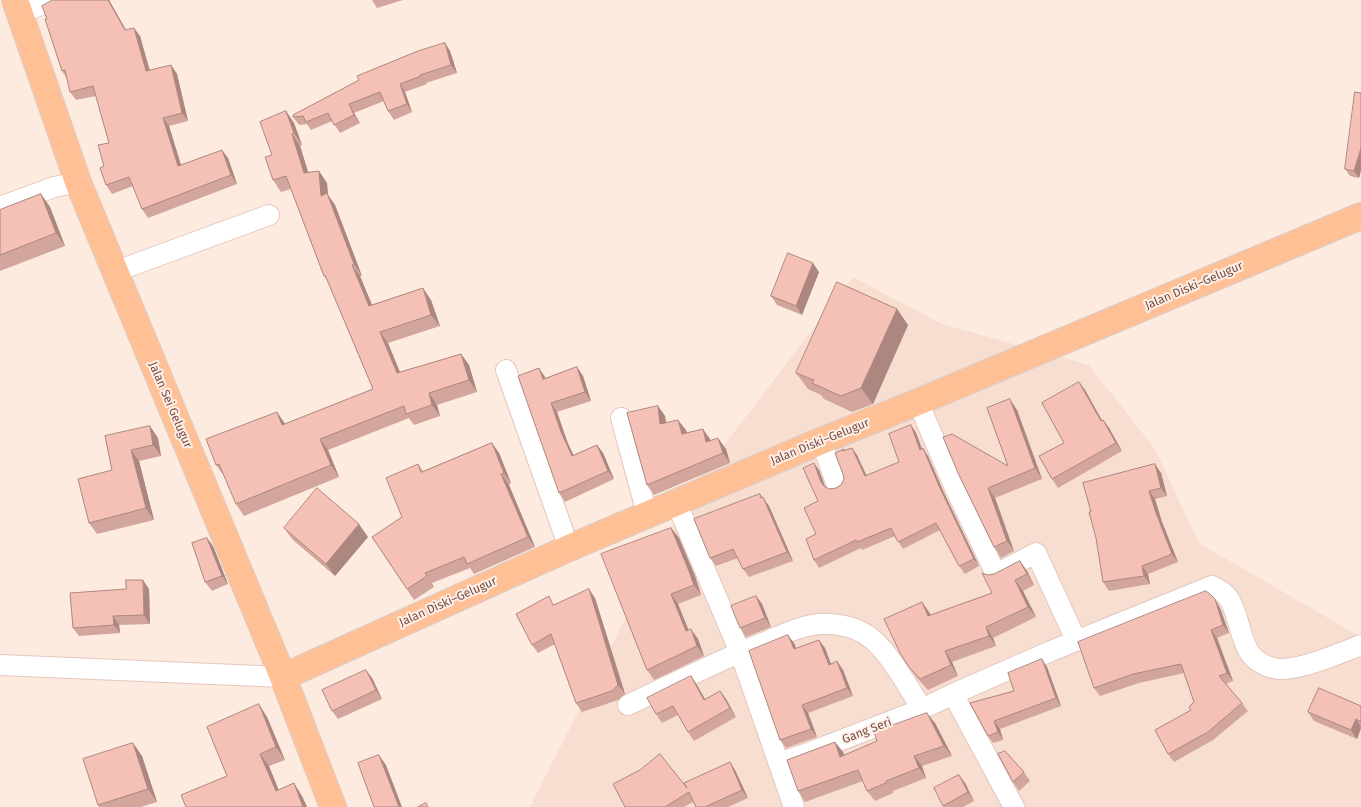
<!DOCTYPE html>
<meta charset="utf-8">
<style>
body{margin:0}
canvas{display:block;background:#feebe0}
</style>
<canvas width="1361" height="807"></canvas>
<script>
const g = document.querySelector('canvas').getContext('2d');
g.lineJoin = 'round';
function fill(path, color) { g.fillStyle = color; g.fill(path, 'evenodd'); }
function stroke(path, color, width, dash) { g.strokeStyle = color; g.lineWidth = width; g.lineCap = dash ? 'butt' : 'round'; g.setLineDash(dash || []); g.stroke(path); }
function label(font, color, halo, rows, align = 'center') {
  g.font = font + ' "Fira Sans",sans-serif'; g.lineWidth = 4; g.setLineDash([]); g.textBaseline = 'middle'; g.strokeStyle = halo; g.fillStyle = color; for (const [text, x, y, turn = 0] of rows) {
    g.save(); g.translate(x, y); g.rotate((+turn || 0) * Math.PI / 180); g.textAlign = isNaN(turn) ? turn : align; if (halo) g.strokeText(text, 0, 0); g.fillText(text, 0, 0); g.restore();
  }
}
const residential = new Path2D(`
 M853,277L942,324L1089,365L1155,449L1199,543L1361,637V807H530L691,488Z`);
const minor = new Path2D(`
 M20,14L52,0
 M0,207L54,187L78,182
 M114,272L269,215
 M506,370L569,548
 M918,402L955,488L996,574L1036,553L1076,640
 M621,418L647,514
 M821,441L837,485
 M676,502L740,652L794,807
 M0,665L283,677
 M953,694L1014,807
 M628,705C675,683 721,659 770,640C786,633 803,625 821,624C836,623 856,627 868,636C888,649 909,689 922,709
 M778,762H782L805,754L922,709L953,694L1051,651L1212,586C1229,594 1231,600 1237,618C1240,628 1243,641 1248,650C1254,662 1271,670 1284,669C1309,667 1337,654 1361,645`);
const major = new Path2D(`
 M15,0L78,182L283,677L333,807
 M283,677L569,548L821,441L918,402L1361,216`);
const wall = new Path2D(`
 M53,0H109L126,30L140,36L150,70L171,65L177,74L188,121L169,126L181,165L228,158L237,184L148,218L142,209L133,186L112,194L106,185L104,166L109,143L96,96L76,100L70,92L67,79L62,71L47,19Z
 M372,0H403L377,8Z
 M445,43L450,51L457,73L426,83L427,84L405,92L412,112L394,120L388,111L384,101L354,113L360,123L340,133L332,121L311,130L307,124L299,125L293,117Z
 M1361,93V170L1359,178L1350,176L1345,169Z
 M286,111L294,123L302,145L300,146L308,172L319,171L327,183L328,195L335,205L362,276H360L372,305L431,300L440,326L388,343L400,372L461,354L469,365L477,392L437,405L440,416L414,425L409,418L328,450L339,477L244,516L236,504L224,476L216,465L277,412L285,424L373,389L328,282L324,276L291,189L281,192L273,180L272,155Z
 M41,194L50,207L65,246L0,271V210Z
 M819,272L802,315L777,305L771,296Z
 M897,309L908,325L873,404L852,412L824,399L821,395L808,389L796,373Z
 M577,367L583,376L591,401L557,412L567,441L573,455L597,445L603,453L614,479L565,502L559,493L539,368L545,378Z
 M1079,382L1085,390L1102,420H1103L1109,428L1122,451L1058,488L1052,479L1064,443Z
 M658,406L665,416L666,423L686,430L687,433L710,439V440L726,449L730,463L654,495L647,485Z
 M1017,410L1042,479L995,498L1014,551L1001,558L994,547L958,473L1008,466Z
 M911,425L916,433L922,449L928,456L944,493L979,566L965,574L959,566L940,530L903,549L895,536L862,550L861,548L819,568L814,560L816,534L819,470L825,487L829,489L836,488L841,485L844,479L845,450L852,448L857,455L867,476L899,462Z
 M105,436L158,438L161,456L139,461L154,520L97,534L89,523L112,470Z
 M492,443L499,453L511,483L509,485L535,547L474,574L470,568L432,583L434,587L414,600L372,537L402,517L418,464L423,471Z
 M1161,473L1167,496L1155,499L1162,522L1178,562L1148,574L1150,584L1109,591L1103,582L1096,538Z
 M762,497L769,506L793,561L749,577L743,569L738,558L716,566L710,558Z
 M284,528L368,537L335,576L293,540Z
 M671,528L679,538L695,576L701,595L678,604L688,630L698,639L704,656L654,680L647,670Z
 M207,538L213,546L228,584L212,591L205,582Z
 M1020,561L1027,571L1034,585L1023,591L1036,617L993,638L996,646L952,662L958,676L928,690L917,678L909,667L929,612L931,615L992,593L988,575L994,574Z
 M149,589L150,624L119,625L120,633L79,636L73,628Z
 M756,596L762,604L771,627L746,637L740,628Z
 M595,598L625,694L618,700L582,712L576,703L555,644L538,653L532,645L554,604Z
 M1220,608L1229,633L1217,638L1233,681L1226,684L1242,703L1248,711L1213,740L1174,762L1168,754L1194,702L1184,673L1139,683L1100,696L1094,688Z
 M794,643L796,649L825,648L831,664L837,661L843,670L853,696L808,713L817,737L786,748L780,740Z
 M1047,667L1061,706L1000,729L1003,740L993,743L988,736L970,703L1014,691Z
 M691,676L697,685L705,699L720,691L726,699L736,717L694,741L688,732L678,715L662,723L656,714Z
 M372,678L382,699L338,719L332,711Z
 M1361,706V729L1357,739L1314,721L1308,712Z
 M267,717L285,760L269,766L278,790L302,796L307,807H186L227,776Z
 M935,723L952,756L922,766L926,778L893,791V793L875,801L867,791L863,781L805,802L798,791L835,742L843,752L844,755Z
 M133,743L142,756L157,802L141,807H99L98,805Z
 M735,770L748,798L728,807H696L693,802L684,807H625L687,788Z
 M1024,772L1030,781L1019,791L1013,782Z
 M965,783L974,801L963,807H944L934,788Z`);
const shadedWall = new Path2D(`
 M108,0H109L131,39L125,30Z
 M134,28L140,36L152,80L146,71Z
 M445,43L450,51L457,73L451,65Z
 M171,65L177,74L188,121L182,113Z
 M400,84L405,92L412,112L407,104Z
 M349,104L354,113L360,123L354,115Z
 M286,111L294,123L302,145L294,133Z
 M163,118L169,126L184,175L178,166Z
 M292,134L300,146L312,184L304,173Z
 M1361,148V170L1359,178L1354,171Z
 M222,150L228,158L237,184L231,175Z
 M319,171L327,183L328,195L335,205L362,276L354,264L321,196Z
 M41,194L50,207L65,246L56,233Z
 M813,263L819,272L802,315L796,306Z
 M352,265L360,276L377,317L369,306Z
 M423,288L431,300L440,326L431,315Z
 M897,309L908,325L873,404L861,388Z
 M380,332L388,343L405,385L397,373Z
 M461,354L469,365L477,392L469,380Z
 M577,367L583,376L591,401L585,392Z
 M539,368L545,377L549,387L543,379Z
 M1079,382L1085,390L1107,430L1101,421Z
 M429,393L437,405L440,416L432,405Z
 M1010,399L1017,410L1042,479L1035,468Z
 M551,403L557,412L567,441L578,465L572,456L561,432Z
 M658,406L665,416L668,435L660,424Z
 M277,412L285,424L282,425Z
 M678,420L686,430L690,445L682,434Z
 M1103,420L1109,428L1122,451L1116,443Z
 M911,425L916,433L925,457L920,450Z
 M150,426L158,438L161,456L153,445Z
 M703,429L710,439L714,452L706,442Z
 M718,438L726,449L730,463L723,453Z
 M320,439L328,450L339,477L331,465Z
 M492,443L499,453L511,483L504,473Z
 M597,445L603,453L614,479L608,471Z
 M852,448L857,455L870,484L865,476Z
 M923,448L928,456L944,493L979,566L974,559L939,486Z
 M131,450L139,461L154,520L146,508Z
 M814,463L819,470L826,489L821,482Z
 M1155,464L1161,473L1167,496L1161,488Z
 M501,474L509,485L535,547L528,537Z
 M988,488L995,498L1014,551L1007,541Z
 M1149,491L1155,499L1162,522L1178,562L1172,554L1156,513Z
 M760,494L769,506L793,561L787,552Z
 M359,524L368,537L335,576L326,564Z
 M671,528L679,538L695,576L701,595L694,585Z
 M207,538L213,546L228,584L222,576Z
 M1020,561L1027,571L1034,585L1027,574Z
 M1142,566L1148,574L1150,584L1144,576Z
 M143,580L149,589L150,624L144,615Z
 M1015,580L1023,591L1036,617L1028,607Z
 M589,589L595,598L625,694L618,685Z
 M671,594L678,604L693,641L686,631Z
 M756,596L762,604L771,627L765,618Z
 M1215,599L1220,608L1229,633L1223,625Z
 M922,602L929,612L936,627L928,616Z
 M113,616L119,625L120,633L114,625Z
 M986,627L993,638L996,646L989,636Z
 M691,629L698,639L704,656L697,646Z
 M1211,630L1217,638L1233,681L1227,673Z
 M788,635L794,643L800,658L794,649Z
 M819,640L825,648L834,673L829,665Z
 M945,651L952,662L958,676L951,665Z
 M1042,659L1047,667L1061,706L1056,698Z
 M837,661L843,670L853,696L847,688Z
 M366,670L372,678L382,699L376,690Z
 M691,676L697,685L710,708L704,700Z
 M720,691L726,699L736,717L730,708Z
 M259,704L267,717L285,760L276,747Z
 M802,705L808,713L817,737L811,729Z
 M927,713L935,723L952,756L944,746Z
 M1356,719L1361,727L1357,739L1351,730Z
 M994,721L1000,729L1003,740L998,732Z
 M835,742L843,752L848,767L840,757Z
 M133,743L142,756L157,802L148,789Z
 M260,754L269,766L284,803L276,791Z
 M379,755L386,765L402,807H399Z
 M914,756L922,766L926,778L919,768Z
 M730,762L735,770L748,798L742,790Z
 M959,775L965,783L974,801L968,792Z
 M294,783L302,796L307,807H303Z`);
const building = new Path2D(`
 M53,0H108L125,30L134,28L146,71L171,65L182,113L163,118L178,166L222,150L231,175L142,209L129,177L106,185L100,168L104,166L98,145L109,143L93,86L70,92L65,70L62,71L45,19H47L42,6Z
 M445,43L451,65L420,75L421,76L400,84L407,104L388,111L380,92L349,104L354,115L334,125L328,113L306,122L303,116L293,117V115L359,80L357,76L418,51Z
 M1355,92L1361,93V148L1354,171L1345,169Z
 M286,111L294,133L292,134L304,173L319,171L321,196L327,193L354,264L352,265L369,306L423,288L431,315L380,332L397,373L461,354L469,380L429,393L432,405L406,414L404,406L320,439L331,465L236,504L219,464L216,465L206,439L277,412L282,425L373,389L325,275L324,276L286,176L273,180L265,157L272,155L260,122Z
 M41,194L56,233L0,255V210Z
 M788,253L813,263L796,306L771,296Z
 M837,282L897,309L861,388L841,396L812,383L814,380L796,373Z
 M577,367L585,392L551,403L561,432L572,456L597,445L608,471L559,493L518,376L539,368L543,379Z
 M1079,382L1101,421L1103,420L1116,443L1052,479L1039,456L1064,443L1042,403Z
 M1010,399L1035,468L988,488L1007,541L994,547L958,473L943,437L952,434L1008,466L987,408Z
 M658,406L660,424L678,420L682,434L703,429L706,442L718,438L723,453L647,485L627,413Z
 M911,425L920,450L923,448L939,486L974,559L959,566L936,523L898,542L891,528L857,542L856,540L814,560L806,539L816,534L804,508L818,501L803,468L814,463L821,482L824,486L829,489L836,488L841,485L844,479L843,474L835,453L844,449L843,451L852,448L865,476L899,462L889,434Z
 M150,426L153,445L131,450L146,508L89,523L78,479L112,470L105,436Z
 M492,443L504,473L501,474L528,537L467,564L464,557L425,573L427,576L407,589L372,537L402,517L386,478L418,464L421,472Z
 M1155,464L1161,488L1149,491L1156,513L1172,554L1142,566L1144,576L1103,582L1096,538L1089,512H1091L1083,483Z
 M317,488L359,524L326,564L284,528Z
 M760,494L761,498L763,497L787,552L743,569L733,549L710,558L694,519Z
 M671,528L687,566L694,585L671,594L686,631L691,629L697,646L647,670L601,554Z
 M207,538L222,576L205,582L192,543Z
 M1020,561L1027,574L1015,580L1028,607L986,627L989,636L945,651L951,665L920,679L909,667L900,653L884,619L922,602L928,616L992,593L982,573L988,575L994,574Z
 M126,580H143L144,615L113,616L114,625L73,628L70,593L126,589Z
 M589,589L618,685L612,691L576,703L551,634L532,645L516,614L549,596L553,605Z
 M1206,591L1211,595L1215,599L1223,625L1211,630L1227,673L1219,676L1242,703L1208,732L1168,754L1155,730L1191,710L1189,707L1194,702L1181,664L1133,674L1094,688L1078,642Z
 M756,596L765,618L740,628L731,606Z
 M788,635L794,649L819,640L829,665L837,661L847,688L802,705L811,729L780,740L749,651Z
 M1042,659L1056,698L994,721L998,732L988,736L970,703L1014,691L1008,673Z
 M366,670L376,690L332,711L322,690Z
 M691,676L704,700L720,691L730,708L688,732L673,706L656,714L647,698Z
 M1319,688L1361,706V722L1356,719L1351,730L1308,712Z
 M259,704L276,747L260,754L276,791L294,783L303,807H186L181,795L227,776L207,727Z
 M927,713L944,746L914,756L919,768L886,781V783L867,791L858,770L798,791L787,760L835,742L840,757L877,741L874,732Z
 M133,743L148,789L98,805L83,759Z
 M1005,751L1024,772L1013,782L998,754Z
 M660,754L687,788L684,783L730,762L742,790L705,807H696L689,792L665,807H625L613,784L640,770Z
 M379,755L399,807H374L358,763Z
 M959,775L968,792L943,806L934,788Z
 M426,803L428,807H418Z`);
const streetNames = [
 ["Jalan Diski–Gelugur",1194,286,-23],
 ["Jalan Sei Gelugur",170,405,67],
 ["Jalan Diski–Gelugur",820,442,-22],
 ["Jalan Diski–Gelugur",448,602,-24],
 ["Gang Seri",867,731,-21]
];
fill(residential, '#f8ded1');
stroke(minor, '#e4c7be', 22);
stroke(major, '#d9cdcb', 28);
stroke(minor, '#fff', 20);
stroke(major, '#ffc095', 26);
fill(wall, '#d3a69d');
fill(shadedWall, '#ac877f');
fill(building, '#f5c1b6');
stroke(building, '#ac877f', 1);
label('12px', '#764c46', '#fff0e7', streetNames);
</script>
